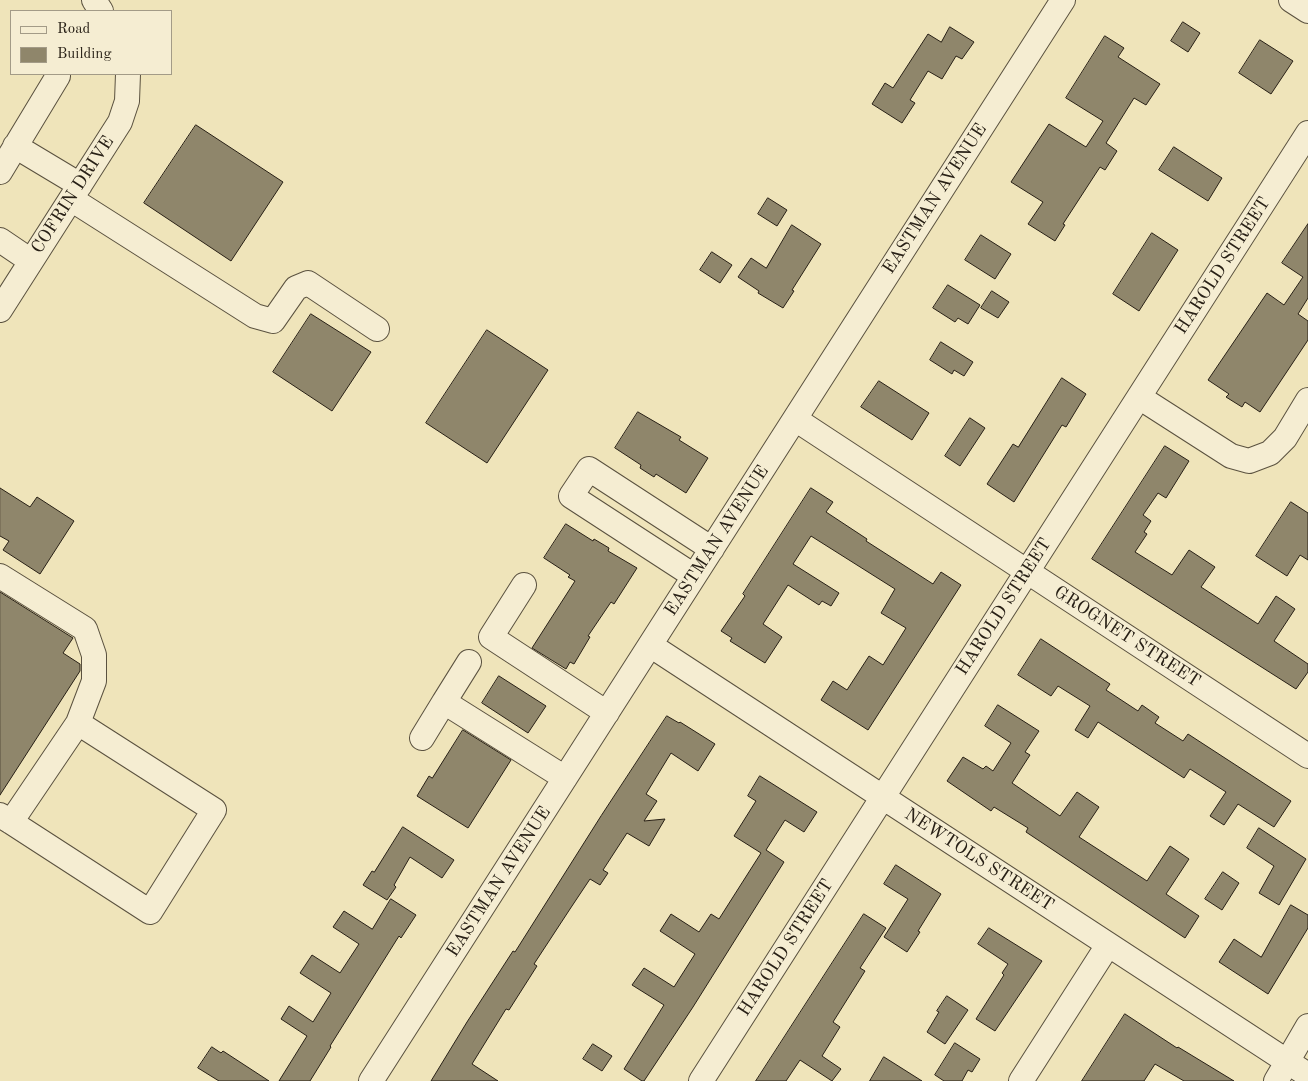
<!DOCTYPE html>
<style>
body{margin:0}
#map{position:relative;width:1308px;height:1081px;overflow:hidden;background:#efe4ba;font-family:"Old Standard TT",serif}
canvas{display:block}
.legend{position:absolute;left:10px;top:10px;width:162px;height:65px;box-sizing:border-box;background:#f5edd2;border:1px solid #a39b87;margin:0;padding:6px 9px;list-style:none;font-size:15px;color:#282016}
.legend li{display:flex;align-items:center;gap:10px;height:25px}
.legend b{width:25px;border:1px solid #a39b87}
</style>
<div id="map">
<canvas width="1308" height="1081"></canvas>
<ul class="legend">
<li><b style="height:6px;background:#f5edd2"></b>Road</li>
<li><b style="height:14px;background:#8f866b"></b>Building</li>
</ul>
</div>
<script>
const g = document.querySelector('canvas').getContext('2d');
g.lineJoin = 'round';
function fill(path, color) { g.fillStyle = color; g.fill(path, 'evenodd'); }
function stroke(path, color, width, dash) { g.strokeStyle = color; g.lineWidth = width; g.lineCap = dash ? 'butt' : 'round'; g.setLineDash(dash || []); g.stroke(path); }
function label(font, color, halo, rows, align = 'center') {
  g.font = font + ' "Old Standard TT",serif'; g.lineWidth = 5; g.setLineDash([]); g.textBaseline = 'middle'; g.strokeStyle = halo; g.fillStyle = color; for (const [text, x, y, turn = 0] of rows) {
    g.save(); g.translate(x, y); g.rotate((+turn || 0) * Math.PI / 180); g.textAlign = isNaN(turn) ? turn : align; if (halo) g.strokeText(text, 0, 0); g.fillText(text, 0, 0); g.restore();
  }
}
const building = new Path2D(`
 M1183,22L1200,33L1188,52L1171,41Z
 M950,27L974,42L962,59L956,56L942,79L928,71L910,100L915,103L902,123L872,104L885,83L893,88L928,34L941,42Z
 M1105,36L1124,48L1118,57L1160,84L1146,105L1134,98L1106,143L1117,151L1105,170L1100,167L1063,224L1065,225L1055,241L1028,224L1043,202L1011,182L1049,124L1086,147L1103,121L1066,98Z
 M1260,40L1293,61L1271,94L1239,73Z
 M196,125L283,182L231,261L144,203Z
 M1174,147L1222,178L1208,201L1159,170Z
 M768,198L787,210L777,226L758,214Z
 M1308,224V298L1298,314L1308,321V340L1260,412L1245,402L1242,407L1226,397L1229,394L1208,380L1267,293L1284,305L1303,277L1282,263Z
 M792,225L821,244L792,290L794,291L783,308L758,293L759,291L738,277L751,258L766,268Z
 M1152,233L1178,250L1139,311L1113,294Z
 M981,235L1011,254L995,279L965,260Z
 M712,252L732,265L720,283L700,270Z
 M948,285L980,305L968,324L958,318L955,322L933,308Z
 M992,291L1009,302L998,318L981,308Z
 M311,314L371,352L332,411L273,372Z
 M487,330L548,370L487,463L426,423Z
 M941,342L973,362L964,376L954,370L952,374L930,360Z
 M1062,378L1086,394L1066,427L1062,425L1014,502L987,484L1013,444L1018,447Z
 M879,381L929,413L912,440L861,407Z
 M638,412L681,437L679,440L708,458L686,493L656,474L654,477L640,468L641,465L615,448Z
 M970,418L985,428L960,466L945,456Z
 M1165,446L1189,461L1166,498L1158,493L1143,515L1151,521L1144,532L1147,534L1135,552L1172,575L1189,550L1215,567L1201,587L1258,624L1276,596L1295,609L1274,641L1308,664V672L1296,689L1092,559Z
 M0,488L30,507L37,497L74,521L40,574L3,550L9,541L0,536Z
 M811,488L833,502L826,512L867,539L866,541L933,584L941,572L961,585L868,730L821,700L833,681L847,690L869,656L883,665L906,628L881,613L895,589L811,536L793,564L839,593L831,606L822,601L819,605L788,585L763,624L782,637L765,663L730,641L732,638L721,631L745,596L743,594Z
 M1291,502L1308,513V560L1300,555L1287,576L1256,556Z
 M566,524L593,541L594,539L609,548L608,551L637,568L614,604L611,602L588,636L590,637L574,664L570,662L566,669L532,648L575,581L568,577L570,575L544,558Z
 M0,592L73,638L63,653L80,664V671L0,795Z
 M1041,639L1110,684L1106,690L1138,711L1142,705L1159,717L1155,723L1183,741L1188,734L1291,801L1274,827L1238,804L1224,825L1210,816L1226,792L1190,769L1184,778L1098,722L1088,738L1075,730L1090,706L1058,686L1051,696L1018,675Z
 M499,676L546,706L528,733L482,703Z
 M998,705L1039,731L1025,752L1030,755L1012,783L1060,816L1077,792L1099,807L1079,837L1147,881L1170,846L1189,859L1166,894L1199,916L1185,938L1026,832L1028,828L994,807L991,811L947,781L963,757L983,769L986,766L993,771L1011,743L985,726Z
 M667,716L679,723L680,722L715,744L698,771L671,753L646,794L657,801L644,821L665,819L649,846L627,833L603,870L608,873L600,885L590,879L570,909L534,964L537,966L509,1010L506,1009L472,1064L498,1081H431L467,1022L513,951L515,952L601,816Z
 M463,730L511,760L468,828L417,796L429,776L432,778Z
 M760,776L817,812L804,832L785,820L766,850L784,862L693,1007L644,1081H642L624,1069L664,1005L632,985L644,968L674,987L695,954L660,931L671,914L699,932L711,914L719,919L761,853L734,836L756,801L748,796Z
 M403,827L454,860L442,878L410,857L394,885L396,887L387,900L363,885L372,871L374,872Z
 M1259,828L1306,859L1279,905L1259,893L1274,866L1247,848Z
 M896,865L941,894L918,931L920,932L907,952L884,937L908,899L884,884Z
 M1223,872L1239,883L1222,910L1205,899Z
 M391,899L416,915L401,938L399,936L330,1046L331,1047L310,1081H279L307,1036L281,1019L289,1006L313,1022L331,993L300,973L312,955L340,973L359,944L333,927L344,911L372,929Z
 M1291,905L1308,915V928L1268,994L1219,962L1234,939L1261,957Z
 M864,914L886,928L860,968L865,971L833,1022L840,1027L822,1056L841,1069L832,1081L800,1060L786,1081H756Z
 M989,928L1042,961L995,1031L976,1019L1004,975L1002,973L1008,964L978,944Z
 M947,996L968,1010L945,1044L927,1032L939,1012L937,1011Z
 M1125,1014L1177,1048L1178,1047L1234,1081H1184L1155,1064L1144,1081H1082Z
 M955,1043L980,1059L972,1072L968,1070L962,1081H944L935,1075Z
 M593,1044L612,1056L602,1071L583,1059Z
 M212,1047L221,1053L223,1051L269,1081H219L198,1068Z
 M884,1057L922,1081H870Z`);
const minor = new Path2D(`
 M94,0L101,11
 M1291,0L1308,11
 M15,146L80,185
 M0,172L58,76
 M71,199L255,316L273,321L296,288L308,283L377,329
 M0,240L31,261
 M0,310L120,122L127,101L128,74
 M1139,397L1231,456L1249,461L1270,453L1285,438L1308,400
 M795,419L1308,756
 M0,576L85,629L94,655V681L78,723
 M694,576L571,496L589,469L712,549
 M524,585L491,637L607,713
 M650,645L1308,1075
 M469,662L444,702L565,778
 M422,738L444,702
 M0,815L11,822L150,912L214,810L78,723L11,822
 M371,1081L1063,0
 M701,1081L1308,133
 M1021,1081L1108,945
 M1276,1081L1308,1026`);
const streetNames = [
 ["COFRIN DRIVE",73,195,-57],
 ["EASTMAN AVENUE",935,199,-57],
 ["HAROLD STREET",1223,266,-57],
 ["EASTMAN AVENUE",717,541,-57],
 ["HAROLD STREET",1004,607,-57],
 ["GROGNET STREET",1127,637,33],
 ["NEWTOLS STREET",979,860,33],
 ["EASTMAN AVENUE",499,882,-57],
 ["HAROLD STREET",786,948,-57]
];
fill(building, '#8f866b');
stroke(building, '#282016', 1);
stroke(minor, '#5a513f', 26);
stroke(minor, '#f5edd2', 24);
label('18px', '#282016', '#f5edd2', streetNames);
</script>
